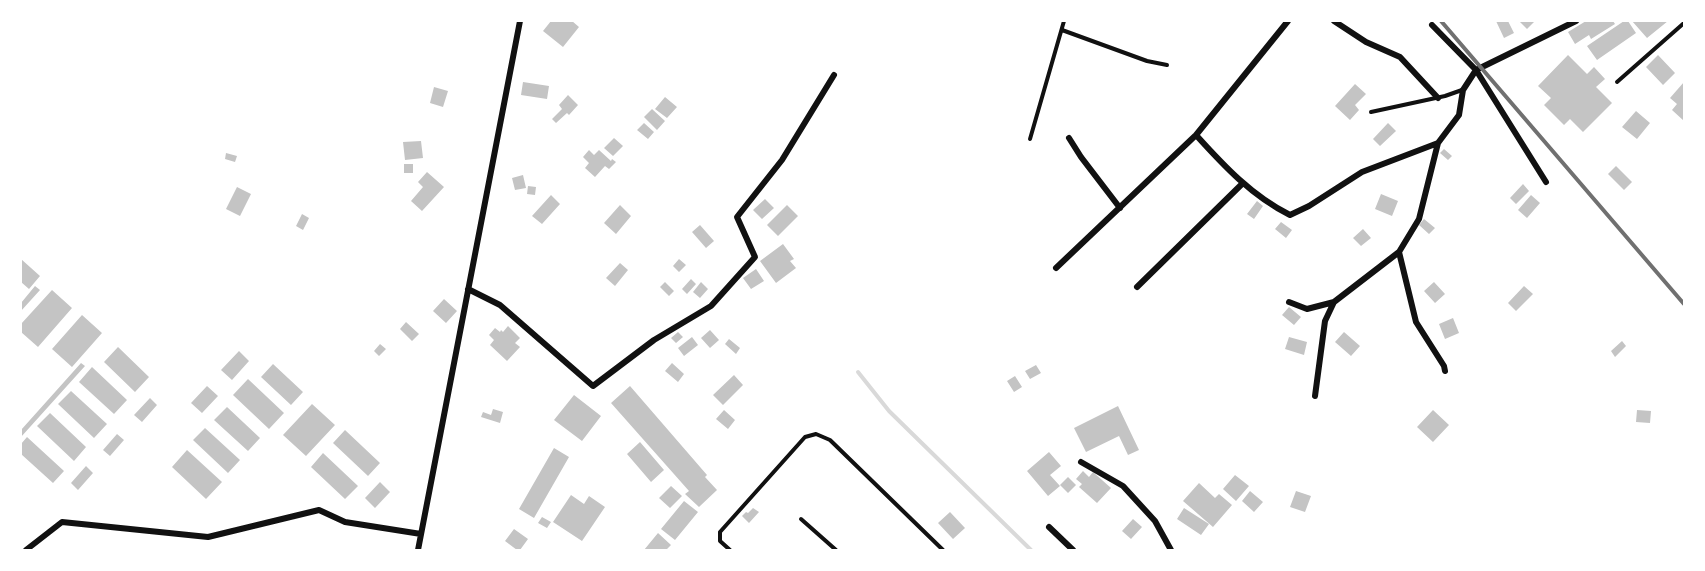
<!DOCTYPE html>
<style>
body{margin:0}
#map{position:relative;width:1705px;height:571px;overflow:hidden;background:#fff;font-family:"Open Sans",sans-serif}
canvas{display:block}
.frame{position:absolute;inset:0;border:22px solid #fff;pointer-events:none}
</style>
<div id="map">
<canvas width="1705" height="571"></canvas>
<div class="frame"></div>
</div>
<script>
const g = document.querySelector('canvas').getContext('2d');
g.lineJoin = 'round';
function stroke(path, color, width, dash) { g.strokeStyle = color; g.lineWidth = width; g.lineCap = dash ? 'butt' : 'round'; g.setLineDash(dash || []); g.stroke(path); }
function fill(path, color) { g.fillStyle = color; g.fill(path, 'evenodd'); }
const stream = new Path2D(`
 M858,372L889,411L1031,550`);
const building = new Path2D(`
 M551,21H572L579,27L563,47L543,31Z
 M1496,21H1508L1514,33L1504,38Z
 M1519,21H1535L1527,29Z
 M1586,21H1613L1615,24L1591,39L1589,35L1575,44L1568,32Z
 M1624,21H1628L1636,33L1597,60L1587,46Z
 M1632,21H1668L1647,38Z
 M1568,55L1587,74L1594,67L1605,79L1596,87L1612,103L1583,132L1570,119L1564,125L1544,105L1551,98L1538,86Z
 M1658,55L1675,73L1663,85L1646,67Z
 M523,82L549,86L547,99L521,95Z
 M1684,82V121L1672,110L1677,104L1670,98Z
 M1355,84L1366,94L1355,105L1359,110L1350,120L1335,106Z
 M434,87L448,91L443,107L430,103Z
 M568,95L578,105L569,115L567,113L556,123L552,119L562,109L559,105Z
 M665,97L677,107L667,118L655,109Z
 M652,109L665,121L657,130L644,117Z
 M1636,111L1650,123L1637,139L1622,127Z
 M644,123L654,132L648,139L637,130Z
 M1388,123L1396,131L1380,146L1373,139Z
 M614,138L623,146L613,156L604,148Z
 M421,141L423,158L405,160L403,142Z
 M1444,149L1452,156L1448,160L1440,153Z
 M589,150L594,155L599,150L611,161L612,159L616,162L609,169L605,166L595,177L585,168L589,163L583,157Z
 M226,153L237,156L235,162L225,159Z
 M404,164H413V173H404Z
 M1616,166L1632,182L1624,190L1608,174Z
 M427,172L444,187L422,211L411,201L423,187L418,182Z
 M523,175L526,188L515,190L512,178Z
 M1523,184L1529,191L1516,204L1510,198Z
 M528,186L536,187L535,195L527,194Z
 M237,187L251,194L240,216L226,209Z
 M1381,194L1398,201L1392,216L1375,209Z
 M551,195L560,204L542,224L532,216Z
 M1531,195L1540,203L1527,218L1518,210Z
 M765,199L774,208L762,219L753,210Z
 M1257,201L1263,206L1254,219L1247,214Z
 M620,205L631,216L616,234L604,223Z
 M787,205L798,216L778,236L767,225Z
 M302,214L309,218L303,230L296,226Z
 M1424,219L1435,228L1429,234L1419,225Z
 M1281,222L1292,230L1286,238L1275,229Z
 M700,225L714,241L706,248L692,232Z
 M1363,229L1371,238L1361,246L1353,238Z
 M783,244L794,259L790,261L796,268L776,283L760,261Z
 M21,259L40,276L29,289L21,282Z
 M679,259L686,265L679,272L673,266Z
 M620,263L628,270L615,286L606,278Z
 M756,269L764,281L751,289L743,278Z
 M691,279L696,284L687,294L682,289Z
 M665,282L674,291L669,296L660,287Z
 M701,282L708,289L700,298L693,292Z
 M1434,282L1445,294L1435,303L1424,291Z
 M35,286L40,290L21,311V303Z
 M1524,286L1533,294L1516,311L1508,303Z
 M52,290L72,308L38,347L21,332V324Z
 M444,299L457,311L446,323L433,311Z
 M1289,307L1301,317L1294,325L1282,315Z
 M82,315L102,333L72,367L52,349Z
 M1453,318L1459,333L1445,339L1439,324Z
 M406,322L419,334L412,341L400,329Z
 M508,326L520,338L515,343L520,347L507,361L490,345L494,340L489,335L495,328L500,332L501,330L503,332Z
 M710,330L719,340L710,348L701,338Z
 M678,332L683,337L676,343L671,338Z
 M1344,332L1360,346L1351,356L1335,342Z
 M692,337L698,345L684,356L678,348Z
 M1289,337L1307,342L1304,355L1285,349Z
 M729,339L740,348L736,354L725,344Z
 M1622,341L1626,346L1615,357L1611,351Z
 M380,344L386,349L379,356L374,351Z
 M118,347L149,377L135,392L104,362Z
 M239,351L249,361L232,380L221,370Z
 M81,363L85,366L21,437V430Z
 M672,363L684,374L678,382L665,371Z
 M273,364L303,392L291,405L261,377Z
 M1036,365L1041,373L1030,379L1025,371Z
 M92,367L127,400L114,414L79,382Z
 M734,375L743,385L723,405L713,395Z
 M1015,376L1022,387L1014,392L1007,381Z
 M248,379L284,413L269,429L233,395Z
 M207,386L218,396L202,413L191,403Z
 M630,386L707,475L705,477L717,490L699,507L685,494L689,491L611,403Z
 M71,391L107,424L94,438L58,404Z
 M574,395L601,416L582,441L554,420Z
 M150,398L157,405L142,422L134,415Z
 M312,404L335,425L306,456L283,435Z
 M1118,406L1139,450L1128,455L1119,436L1086,452L1074,428Z
 M227,407L260,438L248,451L214,420Z
 M493,409L503,412L500,423L481,417L483,412L491,415Z
 M724,410L735,420L728,429L716,419Z
 M1433,410L1449,425L1433,442L1417,427Z
 M1637,410L1651,411L1650,423L1636,422Z
 M50,413L86,447L74,461L37,426Z
 M205,428L240,460L228,473L193,440Z
 M345,430L380,463L368,476L333,443Z
 M117,434L124,440L110,456L103,450Z
 M27,437L64,471L53,483L21,454V444Z
 M640,442L664,470L651,482L627,454Z
 M554,448L569,457L534,518L519,509Z
 M187,450L222,482L206,499L172,467Z
 M1049,452L1061,466L1050,475L1060,486L1048,496L1027,471Z
 M323,453L358,486L345,499L311,467Z
 M86,466L93,473L78,490L71,483Z
 M1083,471L1089,477L1093,472L1111,488L1097,503L1079,487L1082,484L1076,479Z
 M1235,475L1249,486L1236,501L1223,489Z
 M1068,477L1076,485L1068,493L1060,485Z
 M380,482L390,492L375,508L365,498Z
 M1199,483L1215,498L1219,494L1232,505L1213,527L1183,501Z
 M671,486L682,496L670,508L659,498Z
 M1250,491L1263,502L1254,512L1242,501Z
 M1296,491L1311,496L1305,512L1290,507Z
 M571,495L584,504L589,496L605,507L582,541L553,522Z
 M684,501L698,512L675,540L661,529Z
 M753,508L759,512L749,523L742,516L746,512L748,513Z
 M1184,508L1209,524L1201,535L1177,519Z
 M950,512L965,528L953,539L938,523Z
 M542,517L551,522L547,528L538,523Z
 M1133,519L1142,527L1131,539L1122,531Z
 M514,529L528,539L520,550H517L505,541Z
 M658,533L671,545L666,550H644Z`);
const service = new Path2D(`
 M1062,30L1147,61L1167,65
 M1617,82L1684,23
 M1371,112L1445,96L1462,90
 M1030,139L1064,21
 M801,519L836,550
 M730,550L720,541V532L805,437L816,434L830,440L943,550`);
const minor = new Path2D(`
 M1334,21L1366,42L1400,57L1438,98
 M1432,25L1476,70L1546,182
 M1196,135C1224,166 1252,196 1290,215L1309,206L1362,172L1438,143L1459,115L1463,90L1476,70L1576,21
 M1069,138L1081,157L1120,208
 M1438,143L1419,219L1399,252L1416,322L1444,366L1445,371
 M1056,268L1196,135L1288,21
 M1137,287L1243,183
 M468,289L500,305L593,386L654,340L711,306L755,257L737,217L782,160L834,75
 M1289,302L1307,309L1334,302L1399,252
 M1315,396L1325,321L1334,302
 M1081,462L1123,486L1155,521L1171,550
 M1049,527L1073,550
 M26,550L62,522L208,537L319,510L345,522L421,534
 M418,550L520,21`);
const rail = new Path2D(`
 M1441,21L1684,304`);
stroke(stream, '#d9d9d9', 4);
fill(building, '#c4c4c4');
stroke(service, '#111', 4);
stroke(minor, '#111', 6);
stroke(rail, '#707070', 4);
</script>
